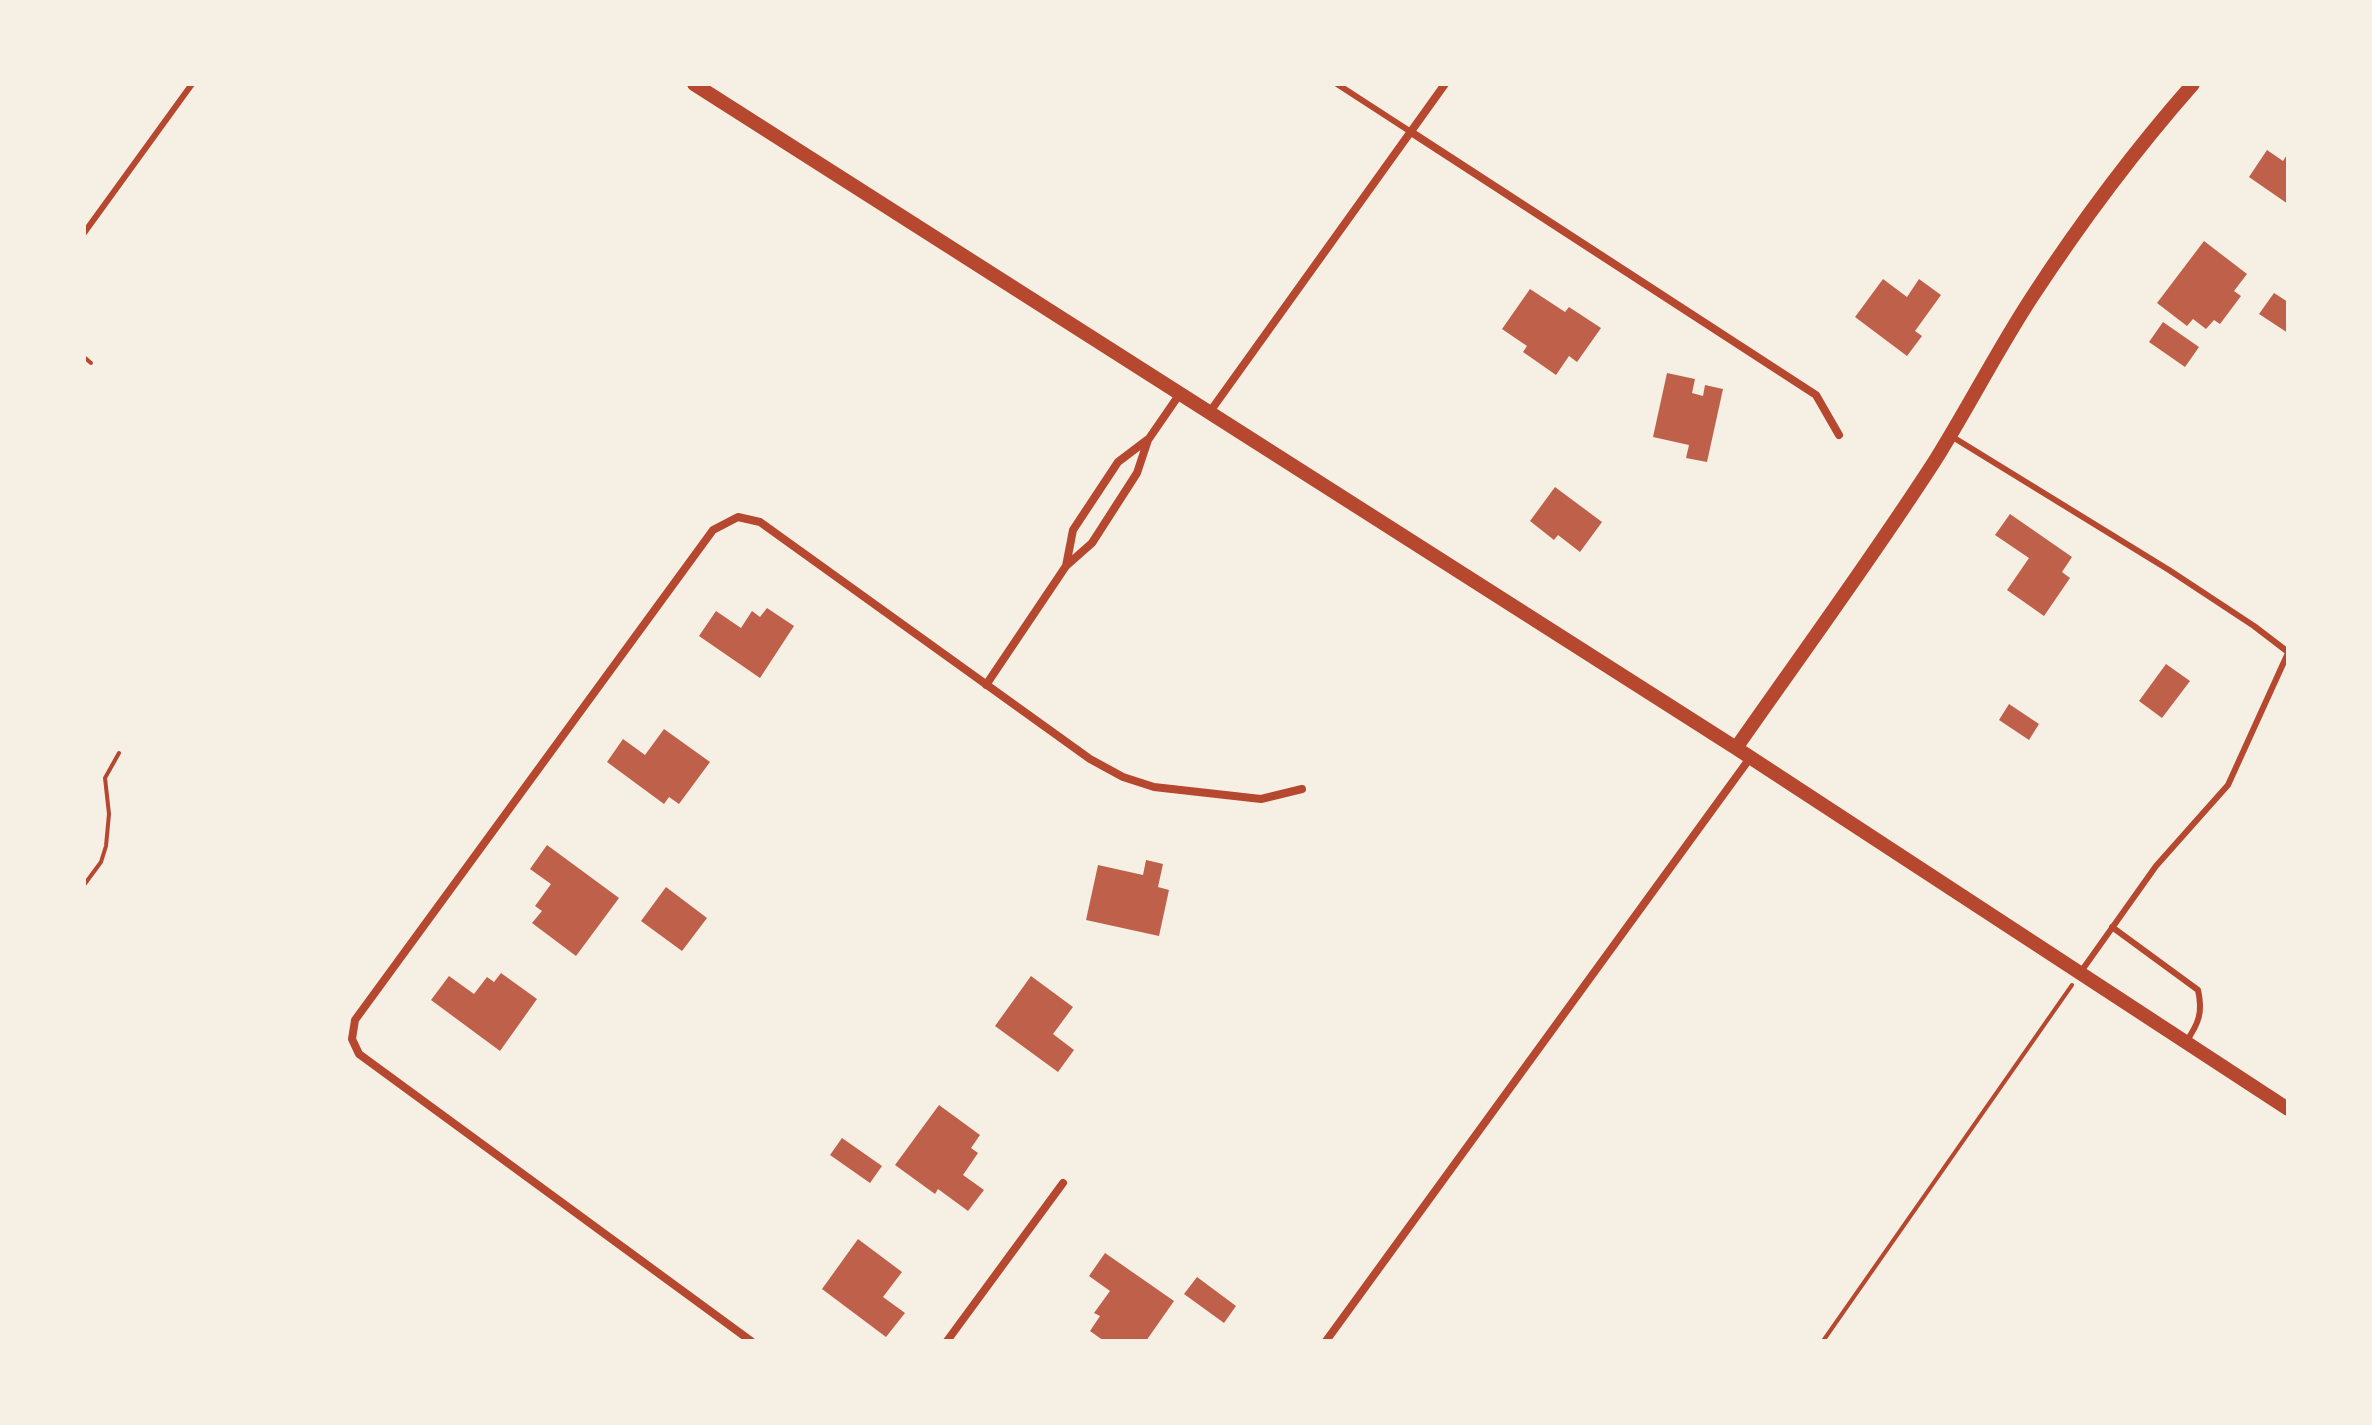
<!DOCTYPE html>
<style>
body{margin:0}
#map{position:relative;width:2372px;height:1425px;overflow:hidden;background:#f6efe4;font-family:Karla,sans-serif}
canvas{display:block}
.frame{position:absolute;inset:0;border:86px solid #f6efe4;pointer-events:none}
</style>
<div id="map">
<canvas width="2372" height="1425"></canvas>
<div class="frame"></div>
</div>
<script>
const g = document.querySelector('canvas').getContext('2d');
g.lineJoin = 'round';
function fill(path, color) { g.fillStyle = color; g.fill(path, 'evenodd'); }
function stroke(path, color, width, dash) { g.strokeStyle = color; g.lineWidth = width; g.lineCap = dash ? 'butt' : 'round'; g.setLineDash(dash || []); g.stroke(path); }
const building = new Path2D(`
 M2267,150L2283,161L2288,153V204L2249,177Z
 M2204,241L2247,274L2234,291L2241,296L2220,324L2214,320L2206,329L2193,319L2187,326L2157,303Z
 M1883,279L1907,297L1919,279L1941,295L1915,331L1922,336L1907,356L1855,317Z
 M1530,289L1565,312L1569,307L1601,328L1577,362L1569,356L1556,375L1523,352L1527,346L1502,329Z
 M2274,293L2288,302V333L2259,314Z
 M2163,322L2199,347L2185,367L2149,342Z
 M1667,373L1695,379L1692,393L1703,396L1705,385L1723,389L1707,462L1686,458L1689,445L1653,437Z
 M1555,487L1602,522L1580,552L1558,535L1554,540L1530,521Z
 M2010,514L2072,557L2062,572L2070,578L2044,616L2007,590L2029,558L1995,535Z
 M767,608L794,626L760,678L699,636L716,611L741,628L752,611L760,617Z
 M2166,664L2190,681L2162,718L2139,701Z
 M2009,704L2039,724L2029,740L1999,720Z
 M664,729L710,762L679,804L669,797L664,804L607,762L623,739L645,755Z
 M547,845L619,898L576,956L532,923L542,911L535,906L551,884L530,869Z
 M1146,860L1163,864L1158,887L1169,890L1159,936L1086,920L1098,865L1143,875Z
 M666,887L707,918L682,951L641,921Z
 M501,973L537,999L500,1051L431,1000L449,976L474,994L487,977L494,982Z
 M1031,976L1073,1007L1053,1034L1074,1050L1058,1072L995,1026Z
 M939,1105L980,1135L971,1148L978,1153L963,1175L984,1190L968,1211L938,1189L935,1194L895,1165Z
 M842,1138L882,1166L870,1183L830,1155Z
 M858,1239L902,1272L883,1297L905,1313L886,1337L822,1289Z
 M1105,1253L1174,1301L1146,1341H1104L1090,1331L1100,1316L1094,1313L1110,1291L1089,1276Z
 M1197,1277L1236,1306L1224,1323L1184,1294Z`);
const path = new Path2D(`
 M84,357L91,363
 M84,885L101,862L106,846L109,814L105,778L119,753
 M1823,1341L2072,985`);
const service = new Path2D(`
 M1337,84L1411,132
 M84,233L192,84
 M1951,436L2169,570L2254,626L2288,652
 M2112,927L2198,990C2203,1012 2199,1023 2186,1042
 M2080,973L2156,866L2228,785L2288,653`);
const minor = new Path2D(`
 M1411,132L1816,395L1839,435
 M1209,413L1445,84
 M1066,566L1073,530L1118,462L1147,440
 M986,685L1066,566L1092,543L1137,473L1148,440L1179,395
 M751,1341L359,1054L352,1039L355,1020L713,530L738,517L760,522L1090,759L1123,777L1154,787L1261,799L1302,789
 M947,1341L1063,1183
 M1326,1341L1750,758`);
const tertiary = new Path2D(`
 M694,84L1736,748L2288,1109
 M1736,748C1803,652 1873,557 1936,459C1969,406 1998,349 2032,297C2081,222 2134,151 2193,84`);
fill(building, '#bf614a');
stroke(path, '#b5482f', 4);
stroke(service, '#b5482f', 6);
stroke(minor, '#b5482f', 8);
stroke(tertiary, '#b5482f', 14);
</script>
